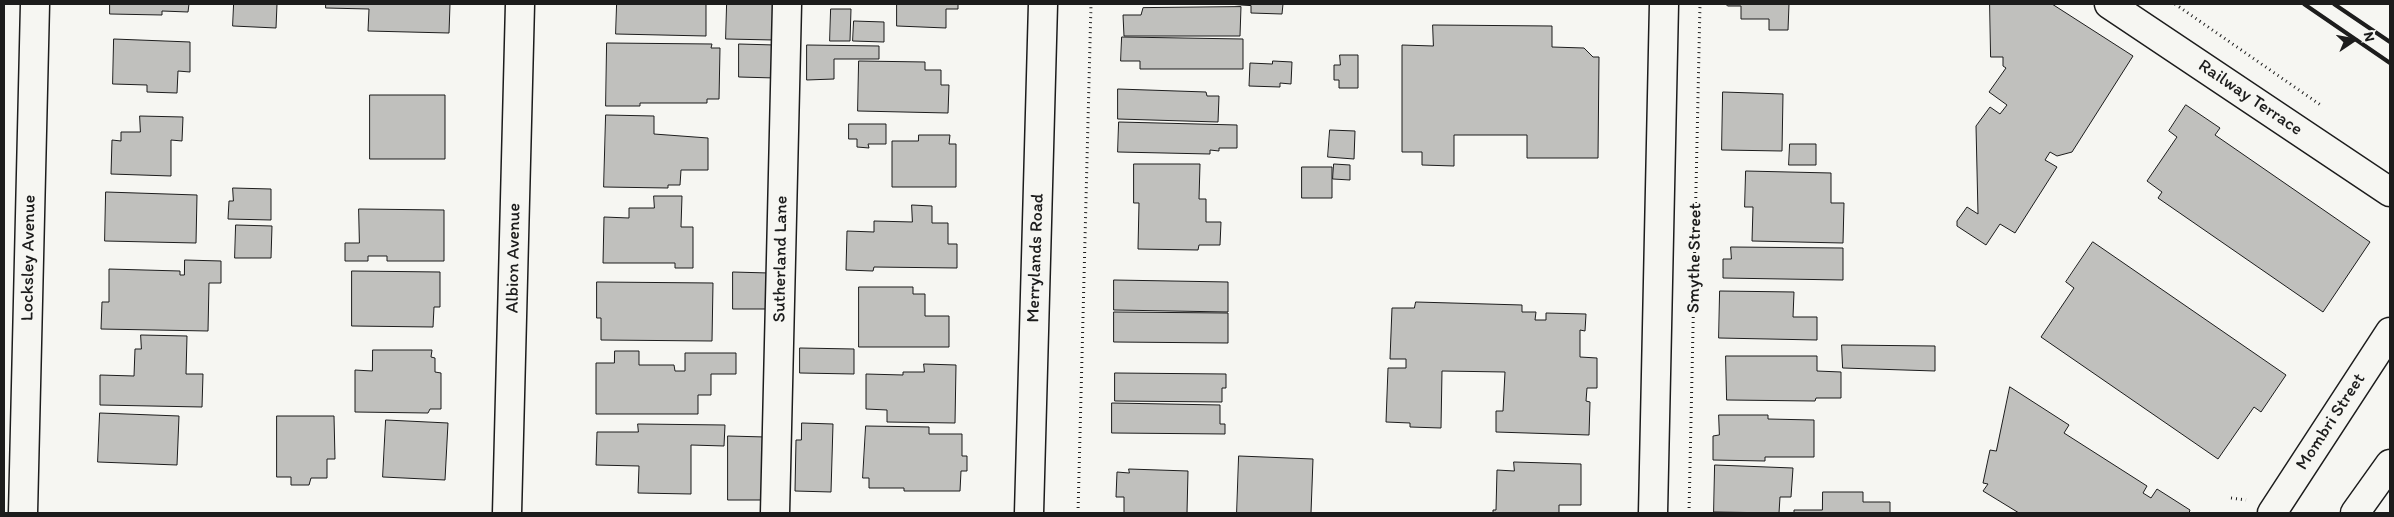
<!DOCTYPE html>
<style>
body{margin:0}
#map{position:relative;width:2394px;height:517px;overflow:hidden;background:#f6f6f2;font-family:Itim,sans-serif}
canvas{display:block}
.frame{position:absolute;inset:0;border:5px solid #1c1c1c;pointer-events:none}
.north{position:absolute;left:2329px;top:15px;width:50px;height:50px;-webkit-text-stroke:4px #f6f6f2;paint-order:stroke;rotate:78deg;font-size:14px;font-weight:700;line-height:20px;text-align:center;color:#1c1c1c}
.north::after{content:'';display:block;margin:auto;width:18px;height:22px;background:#1c1c1c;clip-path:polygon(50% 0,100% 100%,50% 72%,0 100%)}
</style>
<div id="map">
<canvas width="2394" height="517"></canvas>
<div class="frame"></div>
<div class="north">N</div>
</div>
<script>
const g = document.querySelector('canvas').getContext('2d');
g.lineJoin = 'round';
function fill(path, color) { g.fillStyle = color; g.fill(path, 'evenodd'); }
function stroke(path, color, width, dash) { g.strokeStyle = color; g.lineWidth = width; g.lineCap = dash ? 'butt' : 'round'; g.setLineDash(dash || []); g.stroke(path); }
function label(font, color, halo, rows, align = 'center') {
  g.font = font + ' Itim,sans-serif'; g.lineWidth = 4; g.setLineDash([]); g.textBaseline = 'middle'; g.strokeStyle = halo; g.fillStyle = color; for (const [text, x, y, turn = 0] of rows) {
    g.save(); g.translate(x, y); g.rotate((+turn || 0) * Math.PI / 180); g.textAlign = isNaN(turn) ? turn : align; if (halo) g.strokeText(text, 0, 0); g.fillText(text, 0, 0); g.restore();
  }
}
const building = new Path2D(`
 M110,4H189L188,12L162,11V15L110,14Z
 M234,4H277L276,28L233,26Z
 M326,4H450L449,33L368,31L369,9L326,8Z
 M617,4H706V36L616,34Z
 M727,4H774V40L726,39Z
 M897,4H958V9H946V28L897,26Z
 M1227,4H1283L1282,14L1251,13V6Z
 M1726,4H1789L1788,30H1769V19H1741V6H1728Z
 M1990,4H2052L2133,56L2072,152L2057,156L2050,152L2045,160L2057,167L2015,233L2000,224L1986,245L1957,226V221L1967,207L1978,214L1976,126L1990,107L2000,114L2007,105L1989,92L2006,68L2003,66V57H1991Z
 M1241,7L1240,36H1124L1123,15H1141L1143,8Z
 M831,9H851L850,41H830Z
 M854,21L884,22V42L853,41Z
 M1433,25L1552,26V47L1584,48L1593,57H1599L1598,158H1527V135H1454V166L1422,165V152H1402V45L1433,46Z
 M1122,37L1243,39V69H1140V61H1121Z
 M114,39L190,42V72L178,71L177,93L147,92V85L113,84Z
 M607,43L712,44L711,48H720L719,99H707V103H640V106H606Z
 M739,44L775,45V78L739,77Z
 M807,45L879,46V59H834V79L807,80Z
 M1340,55H1358V88H1339V80H1334V65H1340Z
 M859,61L925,62V70H941V85H949L948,113L858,111Z
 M1273,61L1292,62L1291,84L1280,83V87L1249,86L1250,63L1272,64Z
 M1118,89L1206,92L1207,96H1219L1218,122L1118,119Z
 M1723,92L1783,94L1782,151L1722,150Z
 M370,95H445V159H370Z
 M2186,105L2220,128L2215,135L2370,242L2323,312L2158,198L2162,192L2147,181L2177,137L2169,131Z
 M606,115L654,116V134L708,138V170H681L680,185H668V188L604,187Z
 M140,116L183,117L182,141L171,140V176L111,174L112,140L121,141V132H140Z
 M1119,122L1237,125V148H1219V151L1210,150V154L1118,152Z
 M849,124H886V144H868L869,148L857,147V139H849Z
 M1330,130L1355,131L1354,159L1328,157Z
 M919,135H950L949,144H956V187H892V141H918Z
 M1790,144H1816V165H1789Z
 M1134,164H1200L1199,199H1206V222H1221L1220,245H1199L1198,250L1138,249L1139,203H1134Z
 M1334,164L1350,165V180L1333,179Z
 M1302,167H1332V198H1302Z
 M1746,171L1831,173V203H1844L1843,243L1752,241L1753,207H1745Z
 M233,188L271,189V220L228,219L229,201H233Z
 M106,192L197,195L196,243L105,241Z
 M654,196H682L681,227H693V268H675V263H603L604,217L629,218V208H654Z
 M912,205L932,206V223H948V244H957V268L874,267L873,271L846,270L847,231L874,232V221L912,222Z
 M359,209L444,210V261H387V256H368V261H345V243H359Z
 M236,225L272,226L271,258H235Z
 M2093,242L2286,375L2261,412L2254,407L2218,459L2041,337L2074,288L2066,282Z
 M1731,247L1843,248V280L1723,278V259H1731Z
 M185,260L221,261V283H209L208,331L101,329L102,302H109V269L180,271V275H184Z
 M352,271L440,272V307H434L433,327L352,326Z
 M733,272L769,273V309H733Z
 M1114,280L1228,282V312L1114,310Z
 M597,282L713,283L712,341L601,340V318H597Z
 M859,287H913V294H925V316H949V347H859Z
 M1720,291L1794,292L1793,317H1817V340L1719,338Z
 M1416,302L1522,305V312H1536L1535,320H1546V313L1586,314L1585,331L1580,330V357L1597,358V388H1587L1586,401L1590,402L1589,435L1496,432V411H1503L1505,372L1442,371L1441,428L1410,427V423L1386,422L1388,368H1406V359H1390L1392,308H1414Z
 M1114,312L1228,313V343L1114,342Z
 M141,335L187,336L186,374H203L202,407L100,405V375L134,376L135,349H141Z
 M1842,345L1935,346V371L1843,368Z
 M800,348L854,349V374L800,373Z
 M373,350H432L431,357L435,358V372L441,373V409H430L428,413L355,412V370L372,371Z
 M615,351H639V365H674L675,371H685V353H736V374H711V395H698V414H596V363H614Z
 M1726,356H1817V371L1841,372V398H1816L1815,401L1727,400Z
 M924,364L956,365L955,423L887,422V410L866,409V374L903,375V372H924Z
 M1115,373L1226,374V388H1222V402L1115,401Z
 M2010,387L2069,425L2064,433L2147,486L2143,493L2151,498L2157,489L2190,510L2189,513H2019L1983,491L1988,484L1983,483L1990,450L1996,451Z
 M1112,403L1220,405V424H1225V434L1112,433Z
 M100,413L179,416L177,465L98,462Z
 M1719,415H1768V419L1814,420V457H1765V461L1713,460V436L1719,435Z
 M277,416H334L335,459H327V478H311L309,485H291V477H277Z
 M386,420L448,423L445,480L383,477Z
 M802,423L833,424L831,492L795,491L796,440H801Z
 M638,424L725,425L724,446L691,445V494L638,493L639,466L596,465L597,432H638Z
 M866,426L929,427V434H962V456H967V471H961L960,491H904V488H869V478H863Z
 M728,436L766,437V500H728Z
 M1239,456L1313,459L1311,513H1237Z
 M1514,462L1581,464V505H1559V513H1493V510H1496L1497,470L1514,471Z
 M1715,465L1793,468L1791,497H1780L1779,513L1714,512Z
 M1129,469L1188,471L1187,513H1124V497H1116L1117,472L1129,473Z
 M1823,492H1863V502H1890V513H1794V510H1822Z`);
const path = new Path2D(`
 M2175,4L2322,106
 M2231,498L2246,500
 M1078,513L1091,4
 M1689,513L1700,4`);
const minor = new Path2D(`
 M23,513L35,4
 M507,513L520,4
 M775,513L787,4
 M1653,513L1664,4
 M2355,513L2390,464`);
const major = new Path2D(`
 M2109,4L2390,192
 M1029,513L1043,4
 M2272,513L2390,332`);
const rail = new Path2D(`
 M2304,4L2390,63
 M2334,4L2390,42`);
const streetNames = [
 ["Railway Terrace",2250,98,34],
 ["Locksley Avenue",29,258,-89],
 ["Albion Avenue",514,258,-89],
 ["Merrylands Road",1036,258,-88],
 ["Smythe Street",1695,258,-89],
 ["Sutherland Lane",781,259,-89],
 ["Mombri Street",2331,422,-57]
];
fill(building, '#c0c0bd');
stroke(building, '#1c1c1c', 1);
stroke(minor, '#1c1c1c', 31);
stroke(major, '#1c1c1c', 31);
stroke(path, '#1c1c1c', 3, [1, 4]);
stroke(minor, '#f6f6f2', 28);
stroke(major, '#f6f6f2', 28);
stroke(rail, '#1c1c1c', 4);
label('18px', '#1c1c1c', '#f6f6f2', streetNames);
</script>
